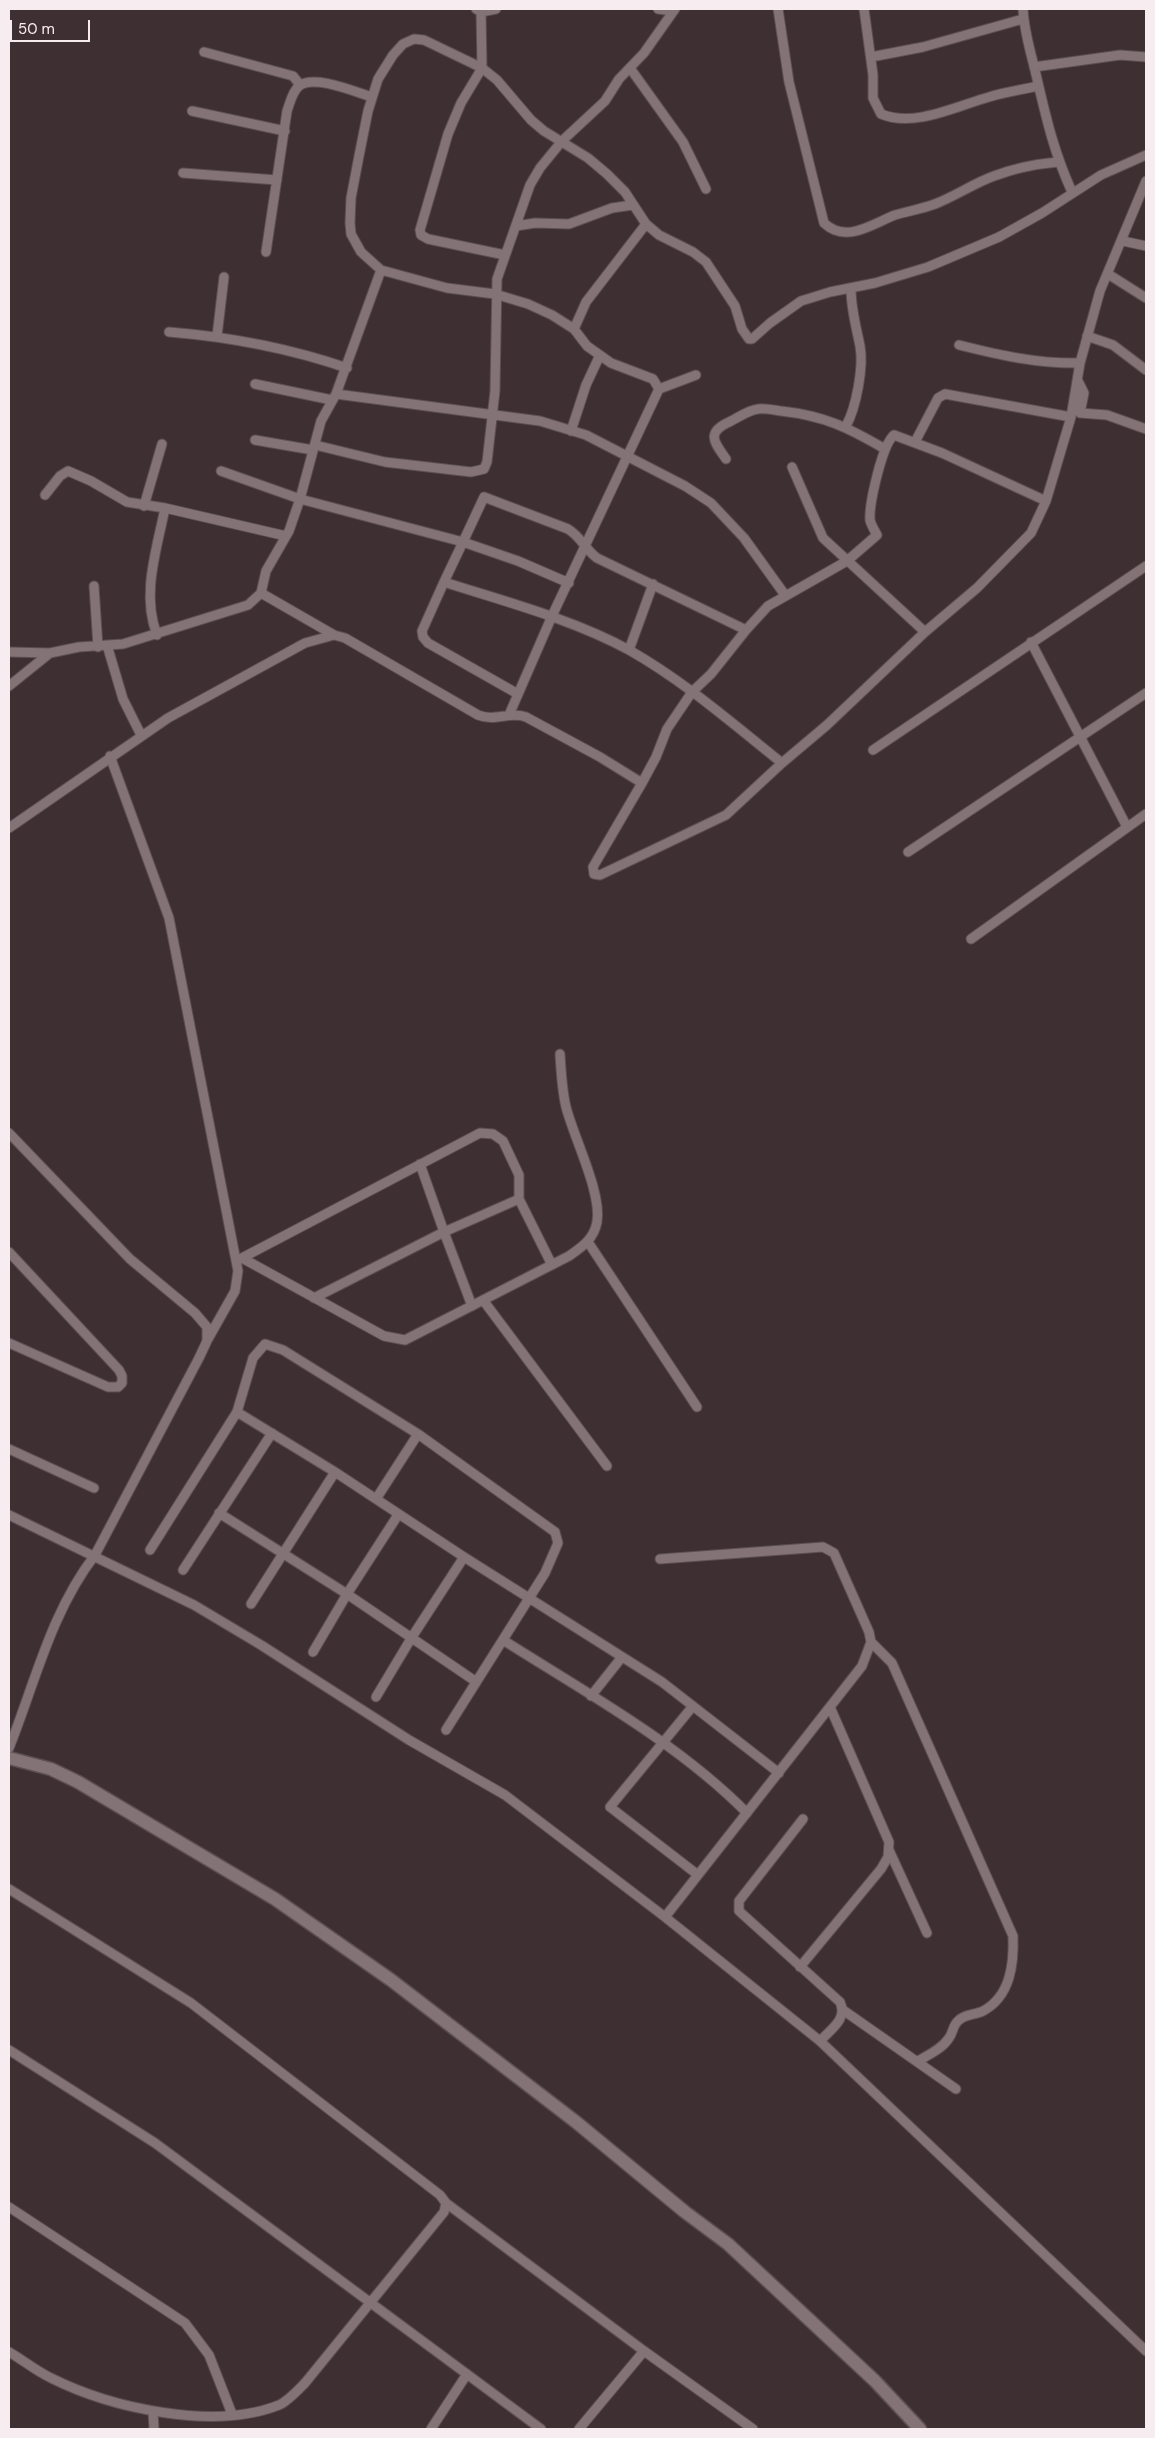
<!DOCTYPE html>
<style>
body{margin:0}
#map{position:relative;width:1155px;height:2438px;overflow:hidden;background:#3e2f33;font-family:"DM Sans",sans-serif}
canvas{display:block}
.frame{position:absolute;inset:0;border:10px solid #f7edf0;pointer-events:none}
.scale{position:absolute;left:10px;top:20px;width:80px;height:22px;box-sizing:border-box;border:2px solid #f7edf0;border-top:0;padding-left:6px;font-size:15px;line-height:18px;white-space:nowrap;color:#f7edf0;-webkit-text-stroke:4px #3e2f33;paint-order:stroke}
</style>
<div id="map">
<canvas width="1155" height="2438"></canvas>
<div class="frame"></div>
<div class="scale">50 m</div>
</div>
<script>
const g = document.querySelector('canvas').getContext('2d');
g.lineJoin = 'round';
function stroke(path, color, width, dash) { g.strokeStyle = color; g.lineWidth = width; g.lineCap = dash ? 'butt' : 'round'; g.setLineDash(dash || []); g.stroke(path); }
const street = new Path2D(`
 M476,9L481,12L496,9
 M658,9L673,11
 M778,9L789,82L824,223C846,244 872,224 895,215C908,211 922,209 935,204C956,196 974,183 994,176C1015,168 1036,164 1058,162
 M864,9L873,75V98L881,114C914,128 957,106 989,97C1005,92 1021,90 1038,86
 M1023,9C1024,29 1029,47 1034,66C1045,112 1052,148 1072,192
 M481,12L482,68L461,103L448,134L420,230L421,235L428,239L505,255
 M204,52L293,76L300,85
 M871,57L923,47L1023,19
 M1034,67L1120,55L1146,57
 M630,68L683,142L706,189
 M192,111L285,131
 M183,173L277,180
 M516,226L535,223L569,224L612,208L633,205
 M1123,241L1146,246
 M266,252L287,111C290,103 292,92 299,86C314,74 355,92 372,97
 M1108,274L1146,298
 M574,329L586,302L646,224
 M169,332C230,337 289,348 347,368
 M217,336L224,277
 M1087,336L1113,345L1146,370
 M959,345C999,355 1038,364 1080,363
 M1078,381L1084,393L1080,413L1107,415L1146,429
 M255,384L332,400
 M659,389L696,375
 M336,394L540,421L586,435L685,486L711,503L744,538L785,595
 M846,426C856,408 864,367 860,346C856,326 851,309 851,289
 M571,431L586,385L600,355
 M255,440L313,450
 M915,442L938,398L945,394L1071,417
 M315,445L385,462L471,472L484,469L487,462L495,391L497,279L530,185L540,168L562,141L605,101L619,79L644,53L675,9
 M726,459C716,444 705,434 727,423C736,419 748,410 758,409C765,408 774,410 781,411C825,416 847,427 885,449
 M792,467L823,538L925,632
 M221,471L300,499L463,542L484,497L568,529C581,537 585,549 597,558L746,630
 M45,495L60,476L68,471L91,481L127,502L165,508L286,536
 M144,506L162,444
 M444,582L422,631L423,637L428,643L518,694
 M569,583L518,561L463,542L444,582C506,602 572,619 629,650C684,681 733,724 782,763
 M94,586L98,647
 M261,593L334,635
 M157,635C141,594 157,549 165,508
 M1031,642L1127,827
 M107,645L123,699L141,735
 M629,650L653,584
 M9,652L50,653L79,647L123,644L248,605L261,593L266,571L289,531L300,499L321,421L336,394L381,270
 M9,686L50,653
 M509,715L552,616L659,389L653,379L611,363L587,346L574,329L552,315L528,304L495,294L447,288L381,270L361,252L351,234L350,223L351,198L359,156L368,111L378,79L393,55L403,44L414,39L424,40L482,68L497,80L531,120L544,131L588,158L607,174L625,192L646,224L659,235L693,252L706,262L735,306L742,329L749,339H752L770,323L801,301L830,292L875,283L928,267L999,237L1042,213L1101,175L1146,155
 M873,750L1146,566
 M110,756L169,918L238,1271L235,1291L208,1339
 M642,783L593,867L594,874L600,875L726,815L782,763L827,725L925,632L977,588L1031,533L1046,501L1071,417L1080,363L1100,291L1146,181
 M9,828L168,718L305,643L334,635L345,638L478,715C495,722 510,711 526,717L600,757L642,783L656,757L667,729L692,692L711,674L746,630L768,606L847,561L877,535C875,531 871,525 870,520C869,504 882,445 894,435L942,453L1046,501
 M908,852L1146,693
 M971,939L1146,814
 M9,1133L130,1259L195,1313L207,1327V1341L199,1358L95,1555C51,1612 35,1683 9,1748
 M420,1164L444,1232L519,1199
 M588,1242L697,1407
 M9,1252L119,1370L122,1376V1383L118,1387H108L9,1343
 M242,1258L384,1336L405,1340L569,1256C582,1247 594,1239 597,1222C602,1193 574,1138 566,1107C562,1090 561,1072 560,1054
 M238,1260L480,1133L493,1134L503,1141L519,1175V1199L552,1265
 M314,1298L444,1232L472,1306
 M483,1300L607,1466
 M237,1412L253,1358L265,1344L283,1350L418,1434L555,1532L558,1543L545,1573L446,1730
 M9,1449L94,1488
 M376,1499L418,1434
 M219,1513L347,1594L475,1681
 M9,1515L194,1605L261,1645L409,1740L505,1795L665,1917
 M150,1550L237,1412L335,1472L464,1557L662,1682L779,1773
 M660,1559L823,1547L834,1553L869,1632L871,1642L862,1666L665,1917L820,2041L1146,2351
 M183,1570L272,1433
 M251,1604L335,1472
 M503,1640C585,1692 678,1743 747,1813
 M871,1642L892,1663L1013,1936C1014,1963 1011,1996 983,2011C975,2015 964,2014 958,2021C953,2025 953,2033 949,2038C942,2049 928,2055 918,2061
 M313,1652L347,1594L398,1515
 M591,1696L622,1657
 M376,1697L412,1637L464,1557
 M693,1706L610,1807L698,1875
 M803,1819L739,1901V1911L840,2002C848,2019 831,2029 820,2041
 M889,1850L927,1933
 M9,1889L191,2003L440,2195L446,2203L644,2351
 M800,1967L881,1869L888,1857L889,1842L830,1707
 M843,2010L956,2089
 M9,2050L155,2143L541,2429
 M9,2207L185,2323L209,2355L232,2414
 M9,2352C23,2360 36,2371 51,2378C111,2408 214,2431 279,2405C288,2401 298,2390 305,2383L444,2212L446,2203
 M153,2412L154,2429
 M431,2429L467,2374
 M579,2429L644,2351L753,2429`);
const secondary = new Path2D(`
 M9,1758L51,1769L78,1782L275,1899L391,1980L576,2122L685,2212L728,2244L875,2381L920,2429`);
stroke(street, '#5c4f52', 11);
stroke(secondary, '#5c4f52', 15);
stroke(street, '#847376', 9);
stroke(secondary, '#847376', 12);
</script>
